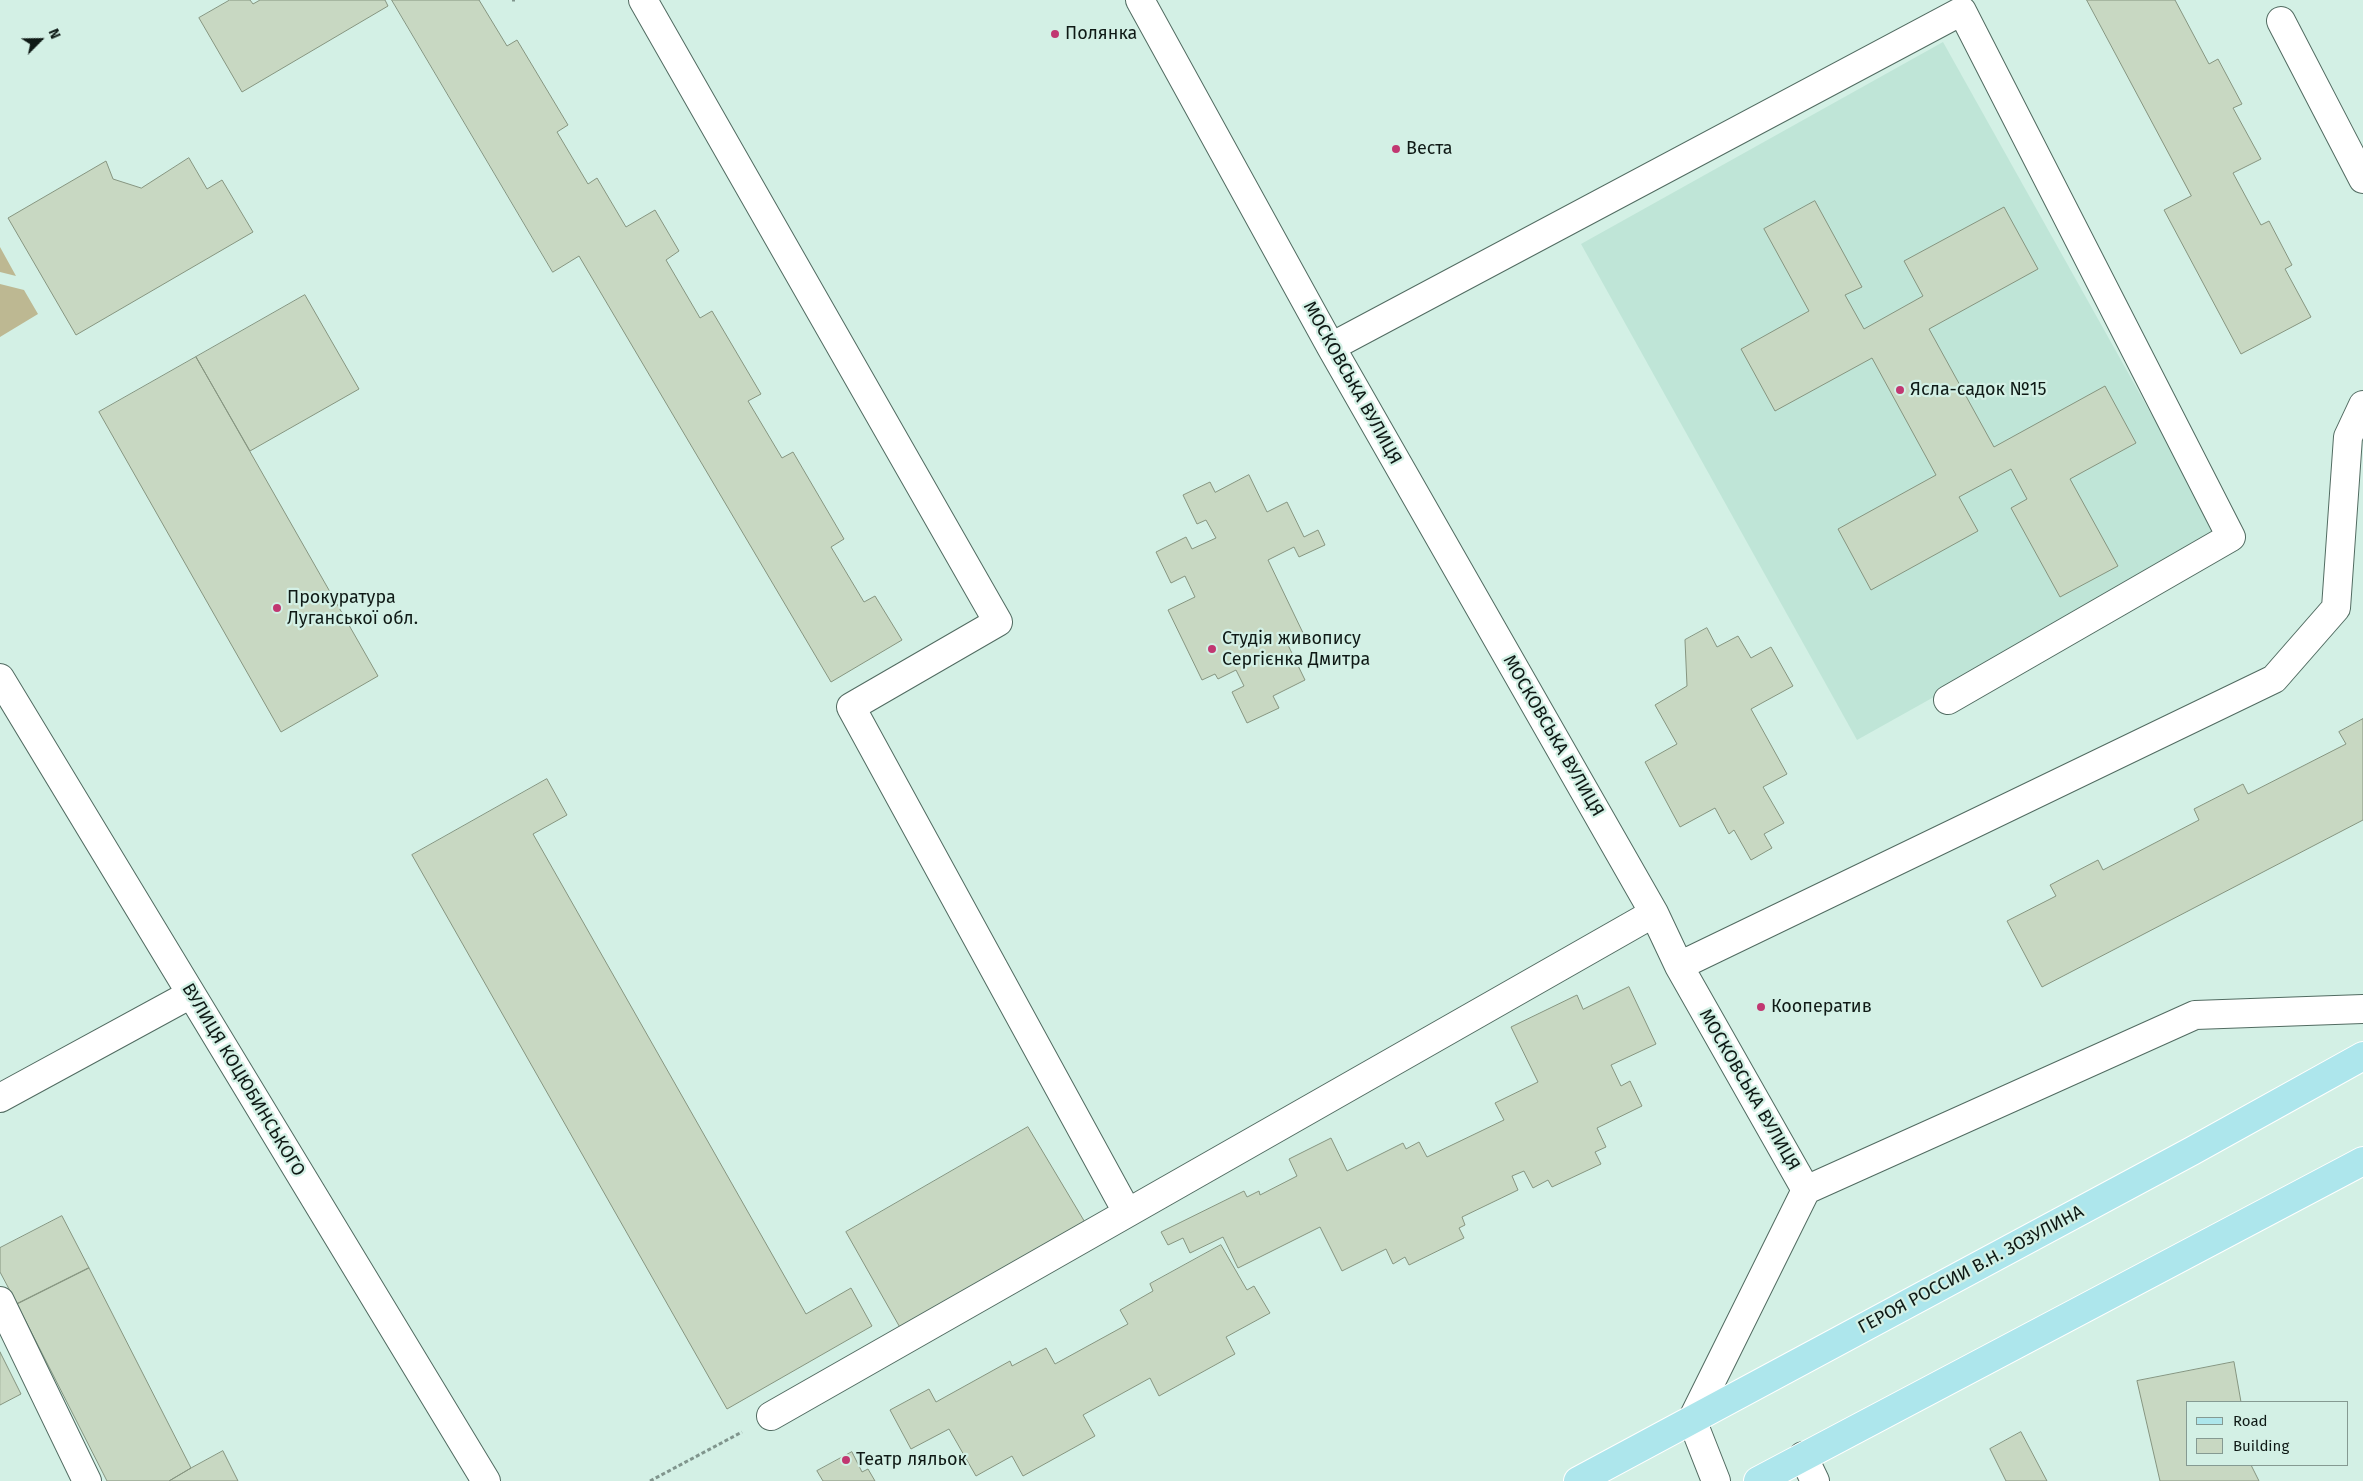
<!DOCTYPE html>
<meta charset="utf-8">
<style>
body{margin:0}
#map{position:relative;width:2363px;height:1481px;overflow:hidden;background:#d3f0e5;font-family:"Fira Sans",sans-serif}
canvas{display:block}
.legend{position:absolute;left:2186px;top:1401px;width:162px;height:65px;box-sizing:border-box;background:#d3f0e5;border:1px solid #859a92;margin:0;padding:6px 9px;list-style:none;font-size:15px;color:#0f1a16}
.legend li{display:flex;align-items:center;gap:10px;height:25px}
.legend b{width:25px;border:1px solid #859a92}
.north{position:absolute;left:15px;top:15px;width:50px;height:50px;-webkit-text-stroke:4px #d3f0e5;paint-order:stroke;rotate:67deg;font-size:14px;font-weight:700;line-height:20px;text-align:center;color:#0f1a16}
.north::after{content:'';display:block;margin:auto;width:18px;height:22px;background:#0f1a16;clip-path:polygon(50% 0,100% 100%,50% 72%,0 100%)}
</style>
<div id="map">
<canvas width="2363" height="1481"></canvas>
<ul class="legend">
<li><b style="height:6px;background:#ade6ec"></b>Road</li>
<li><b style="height:14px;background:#c8d8c2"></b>Building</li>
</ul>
<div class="north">N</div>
</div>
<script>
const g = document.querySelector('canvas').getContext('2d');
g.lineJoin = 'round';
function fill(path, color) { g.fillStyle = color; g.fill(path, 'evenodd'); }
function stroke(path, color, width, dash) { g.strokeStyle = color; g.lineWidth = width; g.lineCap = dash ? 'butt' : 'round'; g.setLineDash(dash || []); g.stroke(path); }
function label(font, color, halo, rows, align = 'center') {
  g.font = font + ' "Fira Sans",sans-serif'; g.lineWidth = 4.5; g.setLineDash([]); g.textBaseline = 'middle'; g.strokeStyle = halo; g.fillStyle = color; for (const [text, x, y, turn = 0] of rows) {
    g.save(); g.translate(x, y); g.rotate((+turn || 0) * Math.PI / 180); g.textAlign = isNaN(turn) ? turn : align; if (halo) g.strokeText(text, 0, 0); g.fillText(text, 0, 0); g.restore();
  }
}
const built = new Path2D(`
 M1943,42L2220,537L1857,740L1581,244Z`);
const green = new Path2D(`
 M0,247L16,276L0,272Z
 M0,284L24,290L38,314L0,337Z`);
const building = new Path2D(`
 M230,0H250L253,4L260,0H385L388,6L242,92L199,18Z
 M392,0H479L507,46L517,40L568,125L557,132L588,184L597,178L626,227L655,210L679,251L666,260L700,318L712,311L761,394L748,401L782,458L793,452L844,539L831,547L864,602L875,596L902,640L831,682L579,256L553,272Z
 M2087,0H2175L2209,64L2218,59L2242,104L2233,108L2261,159L2233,173L2261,225L2269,221L2292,265L2285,269L2311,317L2241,354L2164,210L2191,196Z
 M189,158L207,189L222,180L253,232L76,335L8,218L106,161L113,179L141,188Z
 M1815,201L1862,287L1845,295L1864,329L1923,296L1904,261L2004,207L2038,269L1929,329L1994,447L2105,386L2136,443L2070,479L2118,566L2060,597L2011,508L2027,499L2011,469L1959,497L1978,531L1871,590L1838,529L1936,475L1872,358L1775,411L1741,349L1809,311L1764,229Z
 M305,295L359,389L250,451L196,357Z
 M196,357L378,676L281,732L99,412Z
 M1249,475L1267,512L1287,502L1304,537L1318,530L1325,545L1299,557L1294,547L1268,560L1304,635L1287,643L1305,680L1273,696L1279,708L1247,723L1232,692L1244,686L1236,670L1218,679L1215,674L1202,680L1168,610L1195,597L1185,576L1171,583L1156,552L1186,537L1192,549L1216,538L1206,520L1197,524L1183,495L1210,482L1215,492Z
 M1707,628L1717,647L1738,636L1751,658L1771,647L1793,686L1751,709L1787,774L1763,787L1784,823L1764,834L1772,848L1751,860L1734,830L1729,834L1715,808L1680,827L1645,762L1677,744L1655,705L1687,686L1685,640Z
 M2363,719V820L2042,987L2007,921L2056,896L2050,885L2098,860L2103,870L2199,820L2194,809L2243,784L2248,794L2346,744L2339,732Z
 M547,779L567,815L533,834L806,1314L851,1288L872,1326L727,1409L412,855Z
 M1629,987L1656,1044L1611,1065L1621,1086L1630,1081L1642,1106L1597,1128L1606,1147L1595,1152L1601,1164L1552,1187L1548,1180L1533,1188L1524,1171L1512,1176L1518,1190L1462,1217L1465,1225L1459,1228L1464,1238L1409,1265L1405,1257L1393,1264L1386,1249L1342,1271L1320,1227L1238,1268L1223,1237L1190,1253L1183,1238L1168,1245L1161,1232L1244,1191L1247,1197L1259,1191L1260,1195L1297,1176L1289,1159L1331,1138L1347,1171L1403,1143L1406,1149L1419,1142L1427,1157L1504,1120L1495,1103L1538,1082L1511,1027L1577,995L1583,1009Z
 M1028,1127L1086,1224L902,1331L846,1232Z
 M62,1216L89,1268L17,1304L0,1272V1248Z
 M1221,1245L1247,1290L1254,1286L1270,1313L1226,1337L1235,1354L1159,1396L1150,1378L1083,1415L1095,1436L1023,1476L1012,1456L976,1476L949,1429L911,1449L890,1410L929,1389L936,1402L1010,1361L1012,1366L1046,1348L1055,1364L1128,1324L1120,1310L1153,1291L1150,1284Z
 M89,1268L191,1468L169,1481H107L17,1304Z
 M0,1352L21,1394L0,1405Z
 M2234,1362L2241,1402H2187V1465H2251L2259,1481H2160L2137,1381Z
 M2021,1432L2047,1481H2006L1990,1449Z
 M223,1451L238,1481H169L191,1468Z
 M852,1452L862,1472L868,1469L875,1481H823L817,1471Z`);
const path = new Path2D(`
 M512,0H515
 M650,1481L742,1432`);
const minor = new Path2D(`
 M643,0L998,622L851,707L1127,1212
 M1140,0L1331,347L1654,913L1679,966L1806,1190L1692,1420L1716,1481
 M2281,21L2363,179
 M1331,347L1962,11L2231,537L1948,700
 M0,678L486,1481
 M1679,966L2274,679L2336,608L2348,437L2363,405
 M0,1098L191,994
 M1806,1190L2195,1015L2363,1009
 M0,1301L87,1481
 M771,1416L1654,913
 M1803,1456L1815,1481`);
const major = new Path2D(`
 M1578,1481L2192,1151L2363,1056
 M1758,1481L2363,1161`);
const markers = [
 [1055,34,5,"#c13771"],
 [1396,149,5,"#c13771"],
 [1900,390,5,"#c13771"],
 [277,608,5,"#c13771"],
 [1212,649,5,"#c13771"],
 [1761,1007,5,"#c13771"],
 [846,1460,5,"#c13771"]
];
const poiNames = [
 ["Полянка",1065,34],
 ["Веста",1406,149],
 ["Ясла-садок №15",1910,390],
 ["Прокуратура",287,598],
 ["Луганської обл.",287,619],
 ["Студія живопису",1222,639],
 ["Сергієнка Дмитра",1222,660],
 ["Кооператив",1771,1007],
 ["Театр ляльок",856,1460]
];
const streetNames = [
 ["МОСКОВСЬКА ВУЛИЦЯ",1352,383,61],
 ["МОСКОВСЬКА ВУЛИЦЯ",1553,736,60],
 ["ВУЛИЦЯ КОЦЮБИНСЬКОГО",243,1080,59],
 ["МОСКОВСЬКА ВУЛИЦЯ",1749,1090,60],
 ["ГЕРОЯ РОССИИ В.Н. ЗОЗУЛИНА",1971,1270,-28]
];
fill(built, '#bfe5d7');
fill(green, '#bdb892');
fill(building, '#c8d8c2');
stroke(building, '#869580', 1);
stroke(minor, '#516b61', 30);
stroke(major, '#fff', 30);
stroke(path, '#80958d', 3, [4, 2.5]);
stroke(minor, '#fff', 28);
stroke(major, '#ade6ec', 28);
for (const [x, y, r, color] of markers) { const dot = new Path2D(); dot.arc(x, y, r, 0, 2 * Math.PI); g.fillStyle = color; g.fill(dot); stroke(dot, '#d3f0e5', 2); }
label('18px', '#0f1a16', '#d3f0e5', poiNames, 'left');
label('18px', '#0f1a16', '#d3f0e5', streetNames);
</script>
